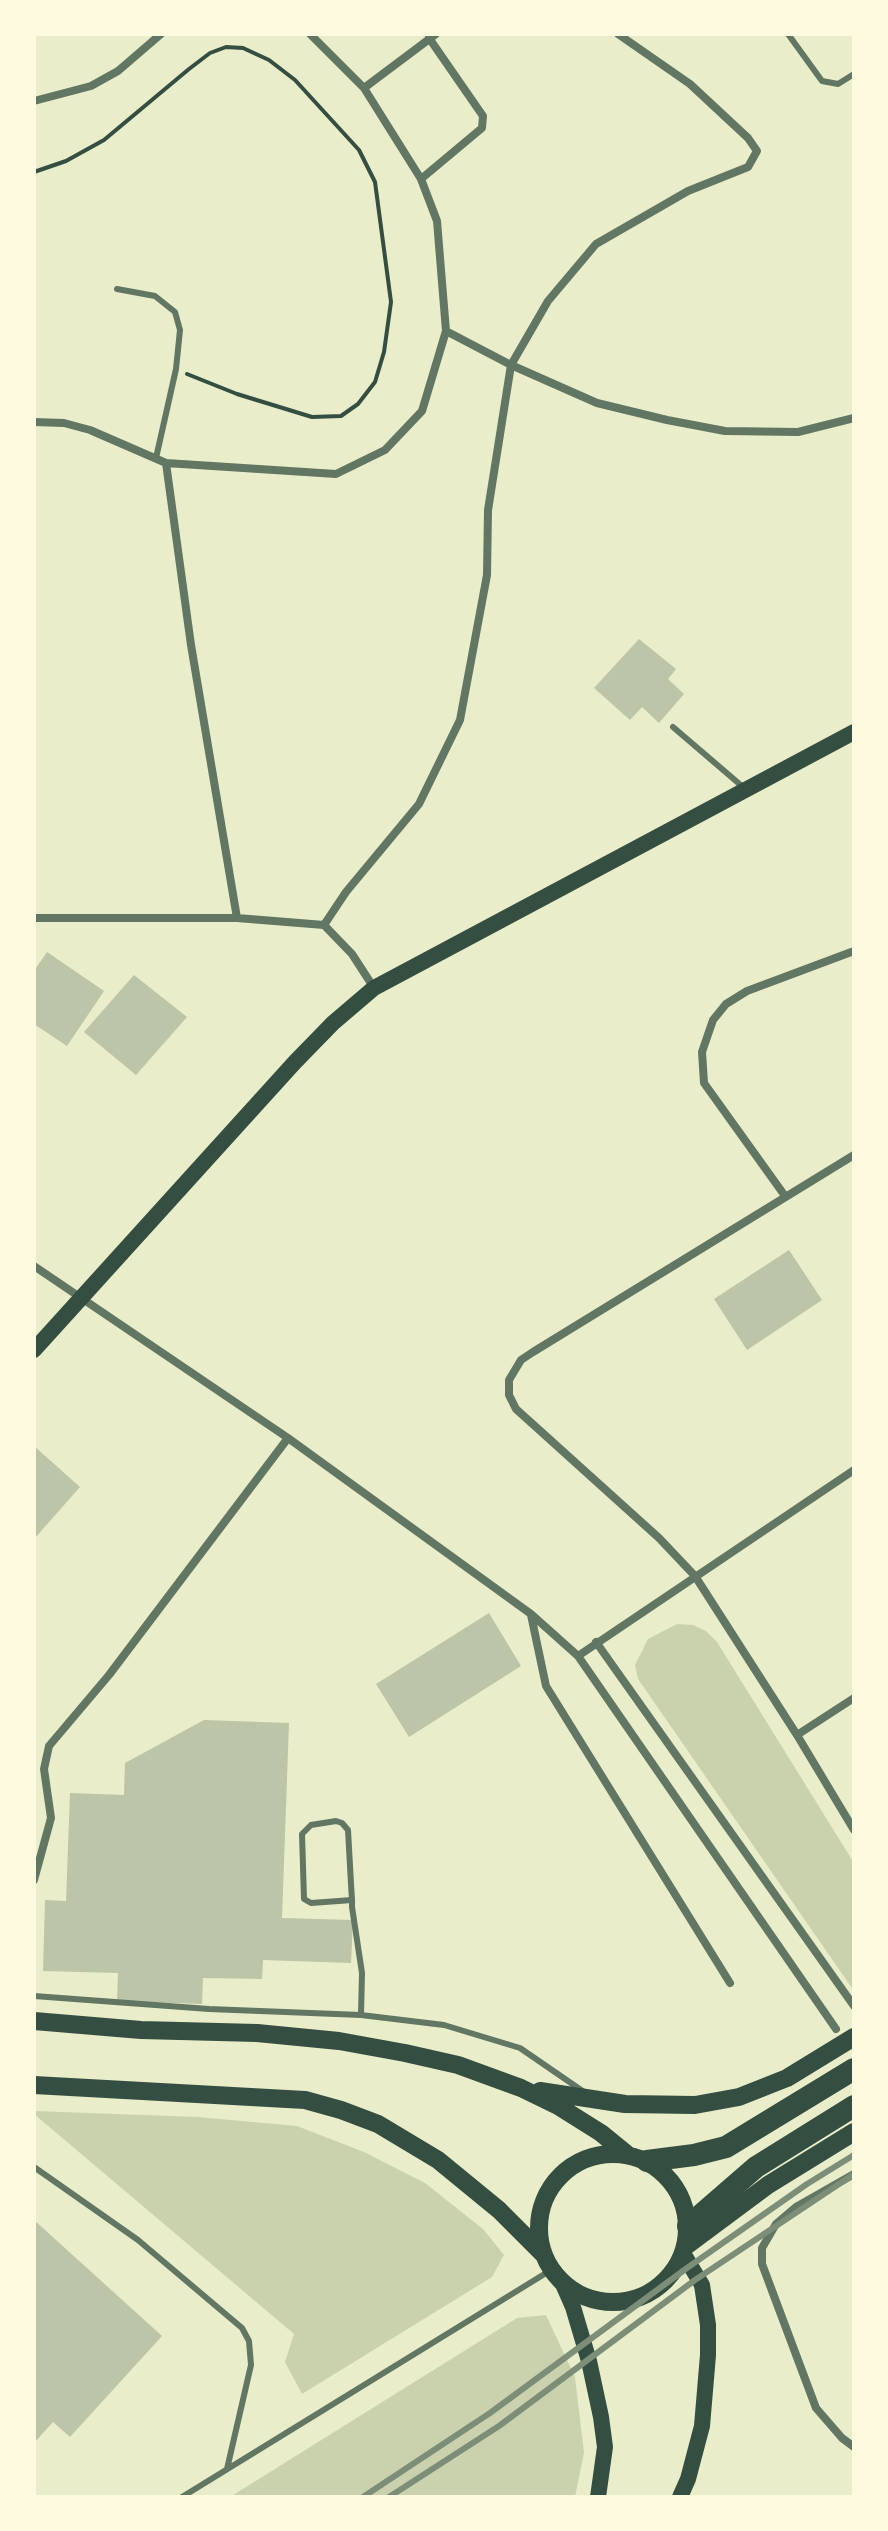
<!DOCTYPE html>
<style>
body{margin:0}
#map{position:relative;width:888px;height:2531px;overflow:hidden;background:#e9edc9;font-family:Mulish,sans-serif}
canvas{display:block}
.frame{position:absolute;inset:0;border:36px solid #fefae0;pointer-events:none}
</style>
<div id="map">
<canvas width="888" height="2531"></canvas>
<div class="frame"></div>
</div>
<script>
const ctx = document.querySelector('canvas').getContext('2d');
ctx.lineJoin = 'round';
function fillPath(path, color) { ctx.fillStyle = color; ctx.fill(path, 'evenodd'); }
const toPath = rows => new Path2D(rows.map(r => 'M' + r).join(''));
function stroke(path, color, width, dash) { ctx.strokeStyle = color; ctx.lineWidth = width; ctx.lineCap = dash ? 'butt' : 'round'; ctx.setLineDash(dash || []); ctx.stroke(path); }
fillPath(toPath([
 [677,1624,693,1625,706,1631,717,1642,854,1863,854,1991,638,1679,635,1665,648,1639],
 [34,2111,198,2117,297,2126,364,2152,425,2183,483,2229,504,2255,492,2277,302,2394,285,2362,294,2334,34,2114],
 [546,2315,575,2377,584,2453,575,2497,230,2497,517,2318]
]), '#cad2ad');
fillPath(toPath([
 [639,639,676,669,668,679,684,694,659,723,642,707,630,720,594,688],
 [47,952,104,991,67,1046,34,1024,34,971],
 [134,975,187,1017,136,1075,84,1032],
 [789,1250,822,1300,747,1350,714,1299],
 [34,1446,80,1487,34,1539],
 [489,1613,521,1666,409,1737,376,1684],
 [204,1720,289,1723,282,1918,353,1920,351,1963,263,1960,262,1979,203,1978,202,2004,117,2001,118,1973,43,1971,45,1900,66,1901,70,1793,124,1795,125,1763],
 [34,2220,162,2336,70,2437,53,2422,34,2443]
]), '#bcc5a7');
stroke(toPath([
 [34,172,66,161,104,140,189,69,210,53,226,47,243,48,269,60,295,80,359,150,375,182,391,302,384,352,375,382,358,404,341,416,312,417,237,394,187,374]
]), '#344e41', 4);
stroke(toPath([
 [788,34,822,81,838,84,854,74],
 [117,289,155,296,175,312,180,330,176,369,156,458],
 [673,727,743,787],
 [352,1900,311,1903,304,1899,302,1834,311,1825,336,1821,342,1823,348,1830,351,1884,352,1900,352,1907,362,1973,361,2015],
 [34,1996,209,2009,361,2015,444,2025,520,2048,584,2092],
 [34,2167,138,2240,242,2328,249,2341,251,2365,227,2469],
 [182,2497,551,2270]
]), '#617663', 6);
stroke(toPath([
 [364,88,436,34],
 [34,101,91,86,118,71,161,34],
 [421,179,482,128,483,116,429,38],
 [446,331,511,365,597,403,667,420,725,431,798,432,854,418],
 [34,422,64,423,90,430,166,463,336,474,385,450,422,411,446,331,437,221,421,179,364,88,310,34],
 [166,463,191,645,237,918],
 [34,918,237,918,324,925,352,954,374,988],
 [324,925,346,892,419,804,460,720,487,575,488,510,511,365,548,301,596,244,688,191,748,167,757,151,748,138,690,84,618,34],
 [854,1155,533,1352,521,1360,509,1380,509,1395,516,1409,659,1538,695,1576,797,1735,854,1830],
 [785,1196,704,1083,702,1052,713,1020,726,1004,747,991,854,951],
 [34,1266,288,1438,531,1614,578,1656,836,2029],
 [531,1615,546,1686,730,1983],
 [596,1642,854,2006],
 [578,1656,854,1470],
 [797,1735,854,1698],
 [34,1880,51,1818,44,1769,49,1746,109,1675,288,1438],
 [854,2174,796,2207,776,2224,762,2248,762,2264,816,2408,842,2438,854,2447]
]), '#617663', 8);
stroke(toPath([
 [34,1350,295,1062,333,1023,374,988,854,732],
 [562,2282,573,2307,589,2361,601,2417,605,2447,598,2497],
 [680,2497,688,2479,702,2426,708,2355,708,2325,702,2285,683,2253]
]), '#344e41', 16);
stroke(toPath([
 [34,2021,141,2030,257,2033,339,2041,405,2053,458,2065,521,2088,558,2106,601,2133,628,2155],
 [34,2085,305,2100,341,2110,378,2124,438,2160,499,2210,544,2255],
 [540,2091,625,2104,695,2105,739,2097,787,2078,854,2037],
 '539 2228a74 74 0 1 1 148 0a74 74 0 1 1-148 0Z',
 [686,2246,768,2185,854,2132]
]), '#344e41', 18);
stroke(toPath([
 [647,2161,694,2155,726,2147,854,2069],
 [688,2226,756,2167,854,2106]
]), '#344e41', 22);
stroke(toPath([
 [363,2497,490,2413,687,2268,807,2184,854,2155],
 [389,2497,499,2426,695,2280,854,2174]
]), '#7c8e77', 6);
</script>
